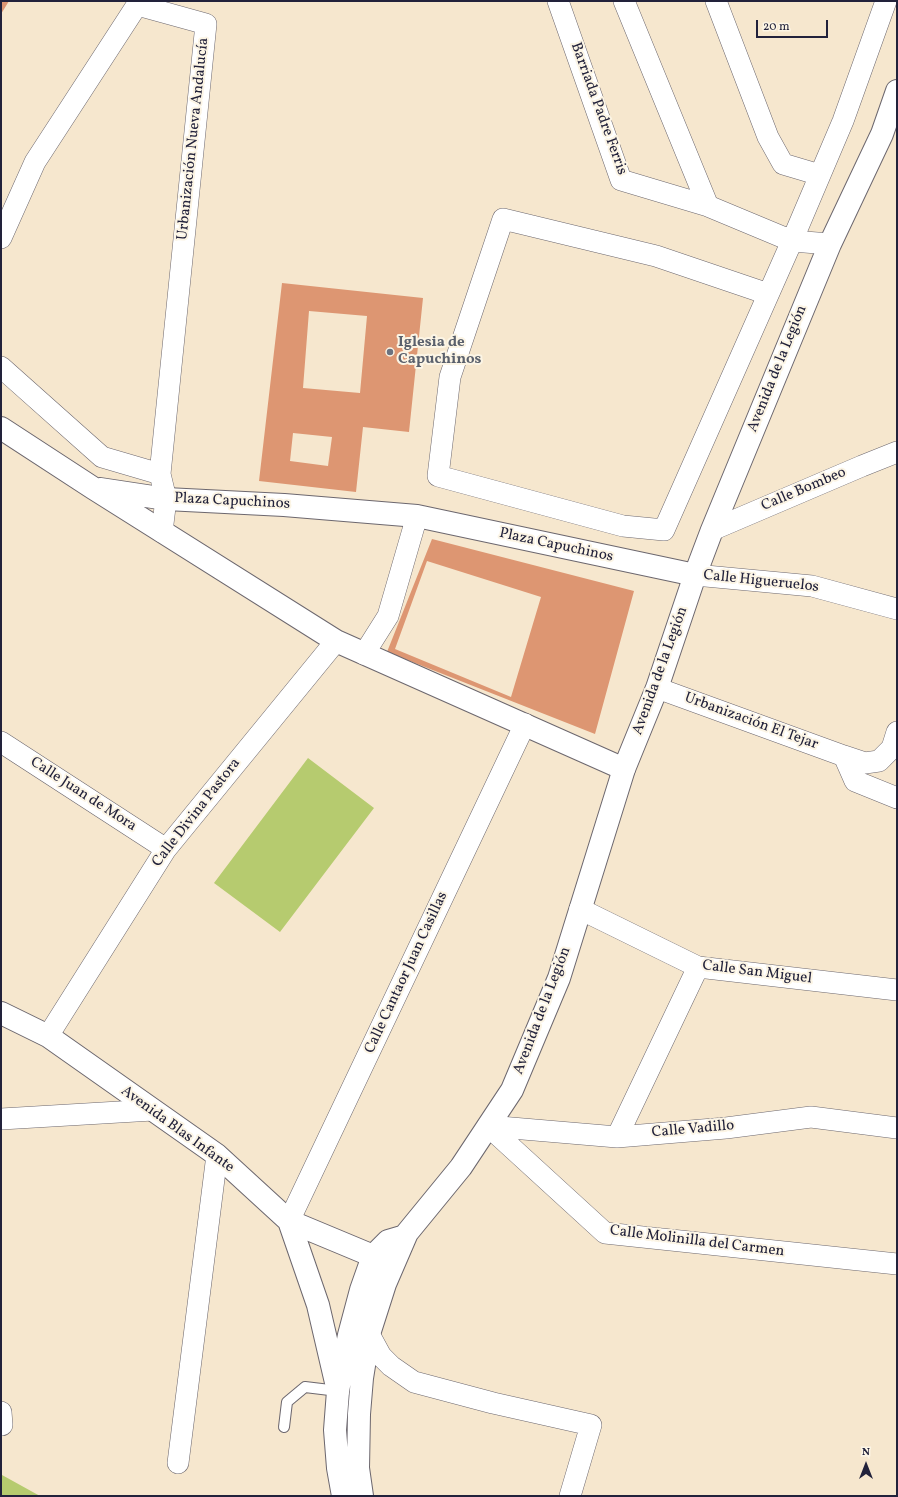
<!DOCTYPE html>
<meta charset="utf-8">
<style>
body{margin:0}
#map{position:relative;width:898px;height:1497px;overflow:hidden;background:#f6e7ce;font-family:Vollkorn,serif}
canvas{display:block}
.frame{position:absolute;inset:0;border:2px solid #22223b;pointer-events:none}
.north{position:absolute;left:846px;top:1445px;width:40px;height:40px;-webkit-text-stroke:3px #fcf5e5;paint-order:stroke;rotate:0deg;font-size:11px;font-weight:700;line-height:16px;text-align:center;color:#22223b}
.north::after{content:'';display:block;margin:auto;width:14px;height:18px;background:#22223b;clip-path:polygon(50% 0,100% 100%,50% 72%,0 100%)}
.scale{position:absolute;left:756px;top:20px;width:72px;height:18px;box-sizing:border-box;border:2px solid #22223b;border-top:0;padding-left:5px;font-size:12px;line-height:14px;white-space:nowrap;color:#22223b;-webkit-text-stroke:3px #fcf5e5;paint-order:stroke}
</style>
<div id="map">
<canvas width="898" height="1497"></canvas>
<div class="frame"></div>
<div class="north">N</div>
<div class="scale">20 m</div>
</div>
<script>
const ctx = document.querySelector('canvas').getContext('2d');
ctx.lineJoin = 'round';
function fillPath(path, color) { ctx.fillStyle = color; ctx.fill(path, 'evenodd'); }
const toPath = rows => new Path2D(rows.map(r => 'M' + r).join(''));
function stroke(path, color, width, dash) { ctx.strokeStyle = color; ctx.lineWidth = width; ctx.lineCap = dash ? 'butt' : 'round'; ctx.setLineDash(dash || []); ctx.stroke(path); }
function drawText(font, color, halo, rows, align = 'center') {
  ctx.font = font + ' Vollkorn,serif'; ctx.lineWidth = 4; ctx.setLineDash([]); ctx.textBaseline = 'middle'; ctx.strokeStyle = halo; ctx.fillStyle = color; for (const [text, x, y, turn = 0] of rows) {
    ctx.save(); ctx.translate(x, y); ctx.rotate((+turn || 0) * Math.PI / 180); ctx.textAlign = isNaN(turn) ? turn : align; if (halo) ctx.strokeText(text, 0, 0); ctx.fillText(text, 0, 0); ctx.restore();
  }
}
fillPath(toPath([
 [308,758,374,808,280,932,214,883],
 [1,1474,2,1475,40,1496,1,1496]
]), '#b6cb6f');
fillPath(toPath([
 [1,1,9,1,1,14],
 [282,283,423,298,409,432,363,427,356,492,259,481],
 [309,311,367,316,360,393,303,388],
 [293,433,332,437,328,466,290,461],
 [432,539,634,591,595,734,387,652],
 [427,561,541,597,511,697,395,649]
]), '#dd9672');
const service = toPath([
 [284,1427,287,1402,305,1387,338,1391]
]);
const minor = toPath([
 [558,1,621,180,708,206],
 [624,1,708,206,792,241,830,244],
 [716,1,768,137,783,164,820,175],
 [1,238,35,162,137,5,206,24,160,474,166,499,162,532],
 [768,294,656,256,503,219,450,377,438,476,623,526,664,530,792,241,843,121,886,1],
 [1,367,102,457,160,474],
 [712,530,862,466,897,452],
 [695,575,812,586,897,609],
 [364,654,388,616,417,516],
 [657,688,844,756,855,781,897,798],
 [1,742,166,849],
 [844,756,865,763,879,761,892,748,897,732],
 [580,909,698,967,897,990],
 [48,1036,166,849,336,641],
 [1,1119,153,1110],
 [488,1126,605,1233,897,1264],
 [488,1126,617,1137,726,1128,811,1117,897,1128],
 [617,1137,698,967],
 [289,1221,525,724],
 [369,1334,381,1356,391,1366,414,1382,493,1403,591,1425,570,1496],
 [1,1412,2,1425],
 [178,1463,217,1155]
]);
const tertiary = toPath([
 [1,428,93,488,336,641,624,769],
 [100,489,166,499,284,505,417,516,695,575],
 [1,1013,48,1036,217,1155,289,1221,373,1256,376,1266,375,1275],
 [289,1221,318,1305,338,1391]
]);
const secondary = toPath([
 [343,1496,338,1468,335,1430,338,1391,349,1335,361,1290,373,1256,388,1241,405,1236],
 [362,1496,358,1468,359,1414,362,1378,369,1334,385,1284,407,1233,461,1167,512,1090,559,978,624,769,657,688,695,575,712,530,830,244,882,134,897,91]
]);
stroke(service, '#6c676e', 12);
stroke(minor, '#6c676e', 22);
stroke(tertiary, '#6c676e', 24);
stroke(secondary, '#6c676e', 24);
stroke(service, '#fff', 10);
stroke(minor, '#fff', 21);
stroke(tertiary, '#fff', 22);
stroke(secondary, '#fff', 22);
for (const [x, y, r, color] of [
 [390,352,4,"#6b7280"]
]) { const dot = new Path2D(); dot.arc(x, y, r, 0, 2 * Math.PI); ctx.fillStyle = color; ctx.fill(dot); stroke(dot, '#fcf5e5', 1.5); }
drawText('15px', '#22223b', '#fcf5e5', [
 ["Barriada Padre Ferris",598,109,70],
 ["Urbanización Nueva Andalucía",194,139,-84],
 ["Avenida de la Legión",778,369,-68],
 ["Calle Bombeo",804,490,-23],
 ["Plaza Capuchinos",232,502,3],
 ["Plaza Capuchinos",556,546,12],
 ["Calle Higueruelos",761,582,6],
 ["Avenida de la Legión",661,671,-70],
 ["Urbanización El Tejar",751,722,20],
 ["Calle Juan de Mora",83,795,33],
 ["Calle Divina Pastora",197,813,-52],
 ["Calle Cantaor Juan Casillas",407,973,-65],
 ["Calle San Miguel",757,973,7],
 ["Avenida de la Legión",543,1011,-69],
 ["Avenida Blas Infante",177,1130,36],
 ["Calle Vadillo",693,1130,-5],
 ["Calle Molinilla del Carmen",697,1242,7]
]);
drawText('bold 15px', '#5b616d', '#fcf5e5', [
 ["Iglesia de",398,343],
 ["Capuchinos",398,360]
], 'left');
</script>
